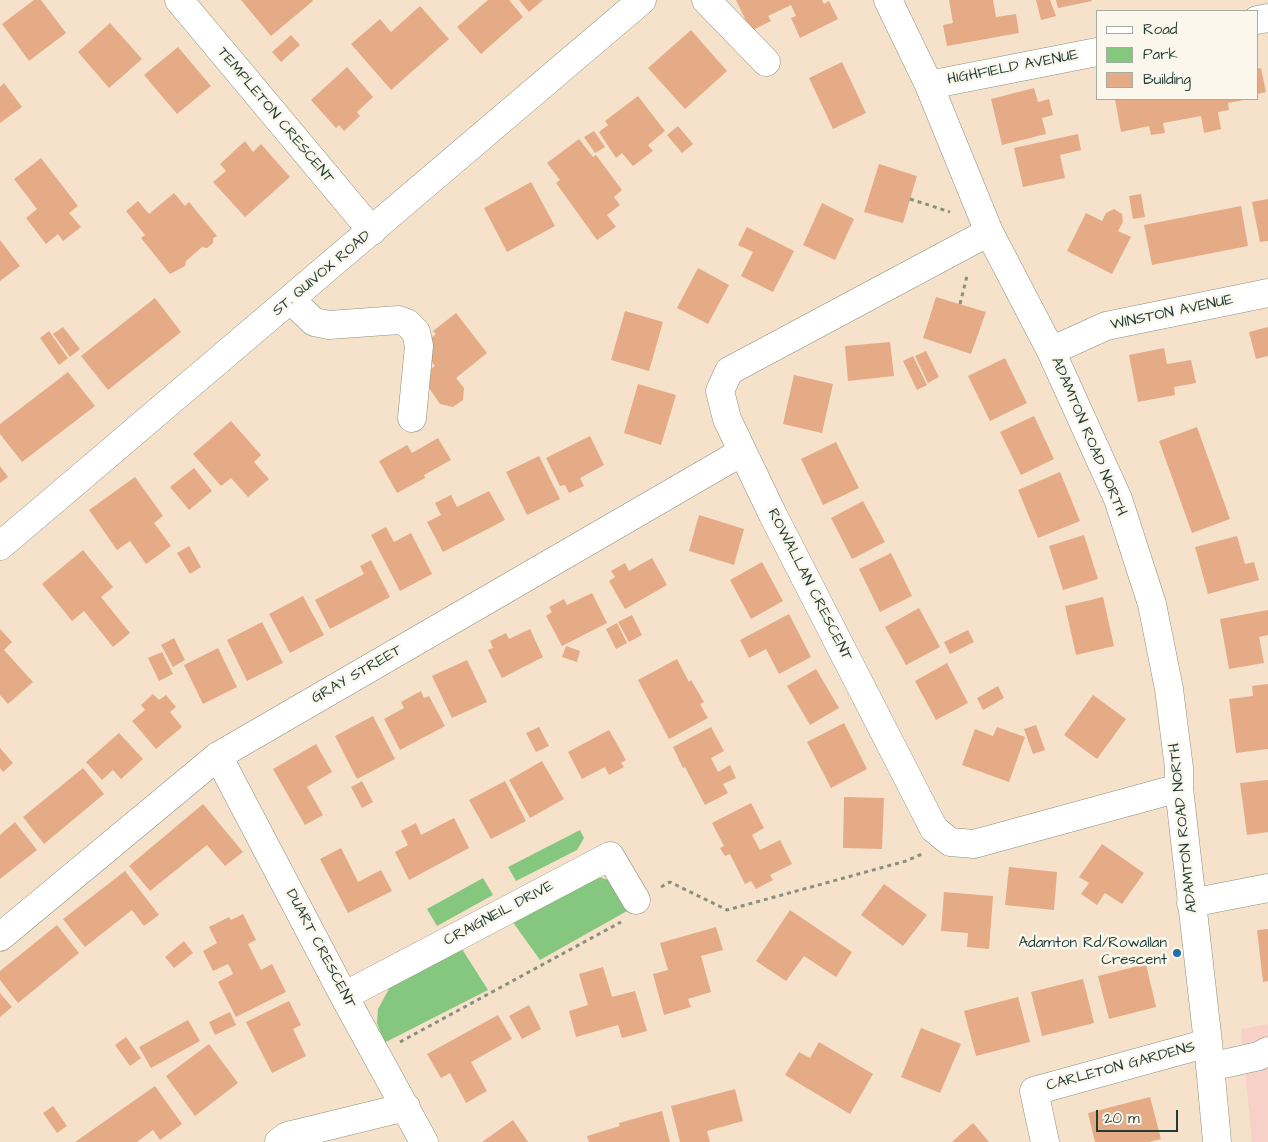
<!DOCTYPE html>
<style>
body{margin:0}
#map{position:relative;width:1268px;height:1142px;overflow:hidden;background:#f6e2ca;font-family:"Architects Daughter",sans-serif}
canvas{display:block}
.legend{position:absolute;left:1096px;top:10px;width:162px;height:90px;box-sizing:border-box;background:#fbf7ec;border:1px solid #a3ada2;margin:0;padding:6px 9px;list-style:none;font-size:15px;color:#1f3d34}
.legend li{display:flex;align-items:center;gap:10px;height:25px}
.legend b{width:25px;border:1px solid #a3ada2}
.scale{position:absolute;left:1096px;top:1110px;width:82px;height:22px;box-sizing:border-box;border:2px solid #1f3d34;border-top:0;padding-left:6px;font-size:15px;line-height:18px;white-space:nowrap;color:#1f3d34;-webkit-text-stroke:4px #fbf7ec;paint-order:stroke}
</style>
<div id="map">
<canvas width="1268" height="1142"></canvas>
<ul class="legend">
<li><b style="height:6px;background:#fff"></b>Road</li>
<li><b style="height:14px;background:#86c780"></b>Park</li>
<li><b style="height:14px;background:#e5ab86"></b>Building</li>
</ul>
<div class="scale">20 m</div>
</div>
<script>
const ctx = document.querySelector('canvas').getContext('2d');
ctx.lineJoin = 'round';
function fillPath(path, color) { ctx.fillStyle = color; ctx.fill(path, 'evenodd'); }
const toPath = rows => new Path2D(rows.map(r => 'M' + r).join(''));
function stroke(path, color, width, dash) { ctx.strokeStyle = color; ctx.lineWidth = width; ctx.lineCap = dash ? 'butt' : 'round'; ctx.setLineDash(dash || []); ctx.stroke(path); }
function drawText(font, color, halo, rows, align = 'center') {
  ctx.font = font + ' "Architects Daughter",sans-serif'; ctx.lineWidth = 5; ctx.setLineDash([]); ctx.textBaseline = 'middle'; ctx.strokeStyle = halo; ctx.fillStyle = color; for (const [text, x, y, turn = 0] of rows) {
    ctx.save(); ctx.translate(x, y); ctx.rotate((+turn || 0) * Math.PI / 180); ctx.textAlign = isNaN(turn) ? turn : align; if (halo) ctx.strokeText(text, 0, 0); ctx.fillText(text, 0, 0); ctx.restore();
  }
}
fillPath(toPath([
 [1268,1024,1268,1142,1252,1142,1241,1029]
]), '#f7d1c8');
fillPath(toPath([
 [580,830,584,838,577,850,516,881,508,867],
 [593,875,608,880,614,886,627,911,540,960,512,921],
 [483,878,493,895,437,926,427,909],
 [462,949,488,990,384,1043,377,1023,378,1009,390,987]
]), '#86c780');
fillPath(toPath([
 [34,0,41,0,66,33,29,61,2,24],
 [241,0,312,0,313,1,271,36],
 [488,0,509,0,523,17,481,54,457,27],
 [519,0,543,0,529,12],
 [736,0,822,0,824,4,829,1,838,19,800,38,791,18,796,16,791,5,768,16,771,21,751,31],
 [949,0,993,0,996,17,1016,14,1019,33,947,46,943,25,953,23],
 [1036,0,1050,0,1056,16,1041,20],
 [1056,0,1091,0,1092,1,1058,8],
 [420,6,449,39,391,90,351,44,380,19,391,32],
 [110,23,142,59,109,88,78,52],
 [691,30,727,71,685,109,648,68],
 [291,35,300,45,281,62,272,52],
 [178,47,211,86,177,114,144,75],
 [842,62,866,113,833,129,809,78],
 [347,67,373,97,357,112,360,116,344,131,339,125,336,128,311,100],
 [1261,68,1266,92,1257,94,1257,69],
 [4,83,22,107,0,123,0,87],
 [1034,88,1038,102,1049,99,1053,115,1042,118,1046,134,1002,145,991,99],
 [638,96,665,131,648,145,653,151,633,166,622,153,616,158,599,132,608,125,605,121],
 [1115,99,1244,99,1244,100,1228,103,1229,110,1218,112,1221,129,1204,133,1201,116,1163,123,1165,133,1151,135,1149,126,1121,132],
 [678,126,693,144,682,153,667,135],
 [594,131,605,147,595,153,584,137],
 [1078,134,1081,150,1060,155,1065,178,1023,187,1014,148],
 [579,139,593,157,596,155,622,190,614,197,620,205,607,215,616,227,597,240,556,183,560,180,547,163],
 [245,141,253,152,261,144,290,177,245,217,213,182,226,171,220,164],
 [41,158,78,206,69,213,81,227,63,241,58,234,46,244,26,218,37,209,14,179],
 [879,164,917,176,903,223,864,212],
 [531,182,555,226,507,252,484,208],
 [174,193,185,206,189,202,217,236,213,238,213,243,207,248,202,247,186,261,185,266,170,274,141,238,145,235,126,211,138,201,149,214],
 [1141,194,1145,217,1133,219,1129,196],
 [1268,199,1268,241,1260,242,1252,202],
 [822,203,854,219,835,260,803,245],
 [1241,206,1248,246,1152,265,1144,225],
 [1114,209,1122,214,1123,222,1118,231,1131,237,1112,274,1067,251,1086,213,1102,221,1106,213],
 [747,227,794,251,773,292,741,276,753,252,738,245],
 [0,240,20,266,0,281],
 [698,268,729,285,708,324,677,308],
 [936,297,986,312,971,354,923,338],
 [155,298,181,332,108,390,81,356],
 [625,311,663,322,649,371,611,360],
 [456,313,487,353,456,378,464,388,463,400,453,407,440,404,421,376,435,366,420,347,436,334,433,331],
 [63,327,80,349,70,357,53,334],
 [1268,327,1268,356,1256,359,1249,332],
 [49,331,68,358,59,365,40,338],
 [890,342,894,376,848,381,845,346],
 [1164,348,1167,364,1191,360,1196,383,1174,387,1175,395,1138,402,1129,355],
 [926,351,939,377,928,383,915,356],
 [913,356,927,385,917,390,903,361],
 [1005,358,1027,403,990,421,968,376],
 [68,372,95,406,22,462,0,434,0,424],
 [794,375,833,384,822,433,783,424],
 [638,384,676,395,661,445,624,433],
 [1034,416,1054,459,1021,475,1000,432],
 [231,421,261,455,254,462,269,479,248,497,231,478,221,486,193,454],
 [1197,427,1230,519,1192,533,1159,441],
 [590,436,604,465,580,478,584,486,569,493,565,485,560,486,546,458],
 [438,438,451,460,424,475,425,478,397,493,379,461,407,445,412,453],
 [836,442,859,488,823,505,801,459],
 [539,456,560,499,527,515,506,472],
 [0,466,8,477,0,483],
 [194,468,212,491,189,510,170,487],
 [1060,472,1080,521,1038,538,1018,490],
 [135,477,163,516,154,523,171,546,146,564,130,541,117,550,89,510],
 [489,491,505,520,443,552,427,522,441,515,435,503,451,495,457,507],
 [863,501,885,542,852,559,831,518],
 [699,515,744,529,734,565,689,551],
 [386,527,394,542,411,533,432,574,400,591,371,535],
 [1084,535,1098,579,1063,590,1049,546],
 [1237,536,1245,564,1254,562,1259,580,1208,594,1195,547],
 [189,546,201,567,190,574,177,553],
 [83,550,113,587,101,597,130,633,113,647,84,611,72,621,42,584],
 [891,553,912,596,880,612,859,569],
 [652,558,667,585,625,609,609,581,615,577,611,571,625,563,629,571],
 [371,560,390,597,330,629,315,600,364,574,360,566],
 [762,562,783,601,751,619,730,580],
 [592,593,607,623,562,646,546,616,552,612,549,607,564,599,567,605],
 [303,596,324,635,290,653,269,614],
 [1103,597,1114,646,1076,655,1065,606],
 [919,608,940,647,906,665,885,627],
 [1268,610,1268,635,1259,637,1264,663,1229,669,1220,619],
 [789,614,811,657,779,674,766,649,749,658,740,640],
 [632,615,642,635,629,642,618,622],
 [262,622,283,663,247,681,227,640],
 [617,623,627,643,616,649,606,629],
 [0,629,12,642,4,650,33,682,8,704,0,695],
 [530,629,543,657,502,678,488,650,493,648,490,641,506,633,509,639],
 [968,630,974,642,950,654,944,642],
 [174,638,185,660,173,667,161,645],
 [566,646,580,651,577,662,562,657],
 [218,648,237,687,203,704,184,665],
 [162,652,173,674,159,681,148,658],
 [677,659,689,682,691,680,704,702,700,704,708,718,669,739,638,680],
 [467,660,487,702,452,718,432,676],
 [947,663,968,703,936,720,915,681],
 [816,669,839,708,810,725,787,686],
 [1268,684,1268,749,1236,753,1229,699,1253,696,1252,686],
 [998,686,1004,698,983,710,977,698],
 [421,691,424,698,429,696,445,726,400,750,384,719,404,708,401,702],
 [153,694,159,700,166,695,176,707,170,712,182,727,156,749,132,721,145,710,141,705],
 [1093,695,1126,719,1097,759,1064,735],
 [373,716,395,759,357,779,335,736],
 [844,723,867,769,831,788,807,742],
 [1036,725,1045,750,1033,754,1024,729],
 [539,727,549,746,536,752,526,733],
 [711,727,724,751,711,758,718,772,730,765,736,778,723,784,728,793,705,805,685,767,683,768,673,747],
 [997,727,1025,737,1009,782,962,765,975,729,993,736],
 [609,730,626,760,621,763,624,767,609,775,605,767,582,779,568,752],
 [119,733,143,759,121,779,113,770,102,780,86,762],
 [316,744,332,772,307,787,323,815,305,825,273,769],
 [0,748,13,763,3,772,0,768],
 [542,761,564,799,530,818,509,780],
 [83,768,104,794,44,844,23,817],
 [1268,780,1268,832,1247,835,1240,783],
 [362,781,373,802,362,808,351,787],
 [505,781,526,821,491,839,469,800],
 [844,797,884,798,882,849,843,848],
 [751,803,764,828,752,835,760,850,780,840,792,864,770,875,773,880,756,889,751,881,745,884,730,854,725,856,720,848,724,846,712,823],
 [203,804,243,852,225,866,207,845,150,891,129,866],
 [454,818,469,848,409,880,395,852,408,845,401,831,416,823,421,835],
 [15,822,37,850,0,879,0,835],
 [1102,844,1144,873,1122,904,1105,893,1097,905,1081,894,1089,883,1079,877],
 [341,848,358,882,381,870,392,891,348,913,320,859],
 [1009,867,1057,872,1054,910,1005,905],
 [125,871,159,915,144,926,132,910,85,947,63,919],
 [884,884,927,915,903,946,861,915],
 [944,892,993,896,989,949,967,947,968,933,941,931],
 [790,910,852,952,836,977,804,956,786,981,756,961],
 [243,914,256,940,248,944,261,970,272,964,286,992,236,1017,218,982,233,974,231,969,228,964,213,971,203,951,217,943,209,927,229,917,231,920],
 [57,925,79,953,18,1003,0,980,0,971],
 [716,927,723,950,701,956,711,992,688,999,691,1007,664,1015,653,974,668,970,660,943],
 [1268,929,1268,981,1263,982,1257,930],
 [184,941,193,953,174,968,165,957],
 [1146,964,1156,1007,1109,1019,1098,976],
 [603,967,612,997,635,991,647,1031,622,1038,618,1025,576,1037,569,1011,588,1005,579,974],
 [1083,979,1094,1023,1042,1036,1031,992],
 [0,993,12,1007,0,1017],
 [1018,997,1030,1042,976,1056,964,1011],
 [289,1001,301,1025,293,1029,306,1056,272,1073,246,1022],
 [529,1005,541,1029,522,1039,509,1016],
 [230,1012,236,1025,215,1035,209,1022],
 [498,1015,512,1039,471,1062,487,1091,466,1103,450,1073,441,1078,427,1054],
 [188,1020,200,1041,151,1068,139,1047],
 [921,1028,961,1044,940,1093,901,1077],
 [126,1037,141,1058,130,1066,115,1045],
 [819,1042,873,1074,850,1114,785,1075,799,1052,810,1058],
 [209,1044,238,1083,195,1116,166,1076],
 [155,1086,182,1124,160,1140,153,1130,137,1142,75,1142],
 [735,1089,743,1121,707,1131,710,1142,680,1142,671,1106],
 [1150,1097,1161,1139,1149,1142,1095,1142,1088,1113],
 [53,1106,67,1126,57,1133,43,1113],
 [662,1111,670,1142,589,1142,587,1136,620,1126,619,1123],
 [513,1120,528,1142,482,1142],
 [973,1123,989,1142,952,1142]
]), '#e5ab86');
const minor = toPath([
 [179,0,372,231],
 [706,0,766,62],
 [888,0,929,85,989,232,1051,351,1118,499,1152,604,1169,689,1179,768,1179,788,1208,1043,1217,1142],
 [1257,20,1268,18],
 [929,85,1097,52],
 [989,232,729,371,720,391,727,419,773,515,934,829,950,842,974,844,1179,788],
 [291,300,314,322,329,325,399,320,407,323,416,332,419,346,412,418],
 [1051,351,1106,326,1268,293],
 [0,546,642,0],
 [218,756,344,996,424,1142],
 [1191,903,1268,888],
 [0,937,218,756,742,452],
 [344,996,610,856,636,900],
 [1210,1067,1259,1056,1268,1051],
 [279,1142,287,1136,406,1107],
 [1045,1142,1034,1091,1208,1043]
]);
stroke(minor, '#8a907f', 29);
stroke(toPath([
 [910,199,950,212],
 [960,304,967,276],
 [661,887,670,882,727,910,906,861,922,854],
 [400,1042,621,922]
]), '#8a907f', 3, [4, 4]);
stroke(minor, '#fff', 28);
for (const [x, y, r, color] of [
 [1177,953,5,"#1f6fb2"]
]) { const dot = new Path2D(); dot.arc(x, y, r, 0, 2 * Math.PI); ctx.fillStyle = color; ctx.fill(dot); stroke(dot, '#fbf7ec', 2); }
drawText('15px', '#1f3d34', '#fbf7ec', [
 ["HIGHFIELD AVENUE",1013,68,-11],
 ["TEMPLETON CRESCENT",275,116,50],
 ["ST. QUIVOX ROAD",322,274,-40],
 ["WINSTON AVENUE",1172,313,-12],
 ["ADAMTON ROAD NORTH",1088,437,67],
 ["ROWALLAN CRESCENT",809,585,63],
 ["GRAY STREET",357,675,-30],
 ["ADAMTON ROAD NORTH",1184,828,-96],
 ["CRAIGNEIL DRIVE",499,914,-28],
 ["DUART CRESCENT",320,949,62],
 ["CARLETON GARDENS",1121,1067,-15]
]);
drawText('15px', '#1f3d34', '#fbf7ec', [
 ["Adamton Rd/Rowallan",1167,944],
 ["Crescent",1167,961]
], 'right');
</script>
